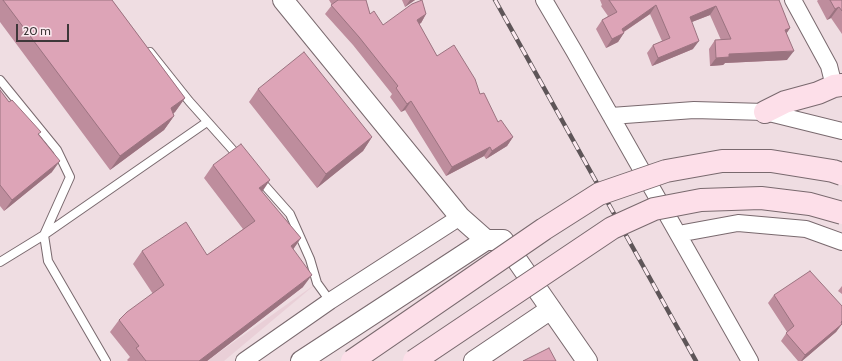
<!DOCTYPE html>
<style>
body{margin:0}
#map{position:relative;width:842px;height:361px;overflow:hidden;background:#efdde2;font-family:Cabin,sans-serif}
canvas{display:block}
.scale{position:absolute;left:16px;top:24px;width:53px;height:18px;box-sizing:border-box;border:2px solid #3e3739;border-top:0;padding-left:5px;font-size:12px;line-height:14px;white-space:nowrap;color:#3e3739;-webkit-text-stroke:3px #fceaf0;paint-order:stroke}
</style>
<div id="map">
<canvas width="842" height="361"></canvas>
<div class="scale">20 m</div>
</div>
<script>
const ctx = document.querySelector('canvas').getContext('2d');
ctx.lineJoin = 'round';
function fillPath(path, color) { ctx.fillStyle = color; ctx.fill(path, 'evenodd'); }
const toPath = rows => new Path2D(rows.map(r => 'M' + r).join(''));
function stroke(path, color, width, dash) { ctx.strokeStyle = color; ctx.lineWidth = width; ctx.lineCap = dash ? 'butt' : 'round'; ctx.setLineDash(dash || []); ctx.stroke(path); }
fillPath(toPath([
 [317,283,224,361,207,361]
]), '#e9cfd7');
const service = toPath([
 [150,52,189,101,239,157],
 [0,80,57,150,70,177,44,235,48,261,106,361],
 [259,179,290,214,310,259,317,283,330,301],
 [0,262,44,235,207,122]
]);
const minor = toPath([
 [544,0,574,51,750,361],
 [793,0,829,66,834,86],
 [611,116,694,110,765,112,842,131],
 [678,234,738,223,806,229,842,242],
 [244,361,330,301,460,217]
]);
const tertiary = toPath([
 [283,0,460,217,486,240,503,240,587,361],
 [301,361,486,240],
 [474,361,551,309]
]);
const secondary = toPath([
 [765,112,785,102,818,93,834,86,842,85]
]);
stroke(service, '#79696e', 10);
stroke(minor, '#79696e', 18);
stroke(tertiary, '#79696e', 22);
stroke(secondary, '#79696e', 24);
stroke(service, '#fff', 8);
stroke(minor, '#fff', 16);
stroke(tertiary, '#fff', 20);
stroke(secondary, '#fddfe9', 22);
const rail = toPath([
 [495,0,696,361]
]);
stroke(rail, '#5e5558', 4.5);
stroke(rail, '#fceaf0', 3, [9]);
const secondaryBridge = toPath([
 [352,361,544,229,599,194,666,171,722,161,771,161,833,171,842,174],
 [414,361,612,228,654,209,701,200,761,198,810,204,842,213]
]);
stroke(secondaryBridge, '#79696e', 24, []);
stroke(secondaryBridge, '#fddfe9', 22);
fillPath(toPath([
 [0,0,112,0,185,98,175,112,173,114,174,116,164,130,110,170,0,22],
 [329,0,366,0,370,14,383,25,426,14,421,23,419,24,437,56,480,94,498,122,513,137,507,146,486,159,484,156,446,176,405,110,401,112,390,97,392,94,353,45,325,14,332,5],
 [402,0,415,0,405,7],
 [600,0,780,0,779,1,790,28,786,34,787,60,725,63,723,65,710,66,709,49,715,40,721,40,710,15,692,22,693,49,652,66,647,53,653,45,662,41,650,14,624,32,618,42,606,48,596,29,602,20,608,16,601,6,602,5],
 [818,0,842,0,842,34,831,18,827,20,817,1],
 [258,89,372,137,363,151,317,188,249,102],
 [0,90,9,102,38,135,52,172,4,211,0,206],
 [213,165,262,192,301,238,293,249,303,287,207,361,128,361,127,360,130,357,110,332,119,320,153,294,133,264,142,251,207,255,243,229,204,178],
 [842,286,842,294,838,291],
 [774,295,842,324,836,332,802,361,798,361,781,341,787,332,768,303]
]), '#be8d9d');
fillPath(toPath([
 [410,0,415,0,405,7],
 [656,5,650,14,616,37,624,33,618,42,606,48,612,39,622,29],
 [716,6,710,15,684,25,690,17],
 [839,7,831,18,827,20,835,9],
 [426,14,421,23,411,28,417,20],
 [790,28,784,37,785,30],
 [699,41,693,49,652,66,658,58],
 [794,51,787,60,725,63,723,65,710,66,716,58,729,54],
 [185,98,175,112,161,122,171,108],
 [411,101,405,110,401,112,407,104],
 [174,116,164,130,110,170,120,156],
 [372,137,363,151,317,188,326,174],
 [513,137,507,146,486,159,492,151],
 [490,147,484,156,446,176,452,167],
 [60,161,52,172,4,211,12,200],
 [270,180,262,192,259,188],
 [301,238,292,251,291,246],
 [312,275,303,287,207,361,199,361],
 [842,321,842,324,836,332,802,361,801,361,805,355]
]), '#9b7380');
const building = toPath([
 [3,0,112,0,185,98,171,108,174,116,120,156,3,0],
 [338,0,366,0,370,14,374,11,383,25,412,4,422,0,426,14,417,20,437,56,454,45,475,79,480,94,484,93,498,122,501,120,513,137,492,151,490,147,452,167,411,101,407,104,396,88,398,86,359,37,331,5,338,0],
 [609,0,779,0,790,28,785,30,794,51,729,54,729,57,716,58,715,40,731,39,716,6,690,17,699,41,658,58,653,45,670,38,656,5,622,29,624,33,612,39,602,20,617,12,609,0],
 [830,0,842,0,842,11,839,7,835,9,830,0],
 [304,52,372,137,326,174,258,89,304,52],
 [0,90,9,102,12,100,41,132,38,134,60,161,12,200,0,185,0,90],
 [241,144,270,180,259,188,301,238,291,246,312,275,199,361,146,361,136,348,139,346,119,320,127,312,164,285,142,251,186,222,207,255,255,221,213,165,241,144],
 [810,271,842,306,842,321,841,322,842,324,805,355,786,333,794,326,774,295,810,271],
 [549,348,556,361,523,361,549,348]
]);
fillPath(building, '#dda4b7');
stroke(building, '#9b7380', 1);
</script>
